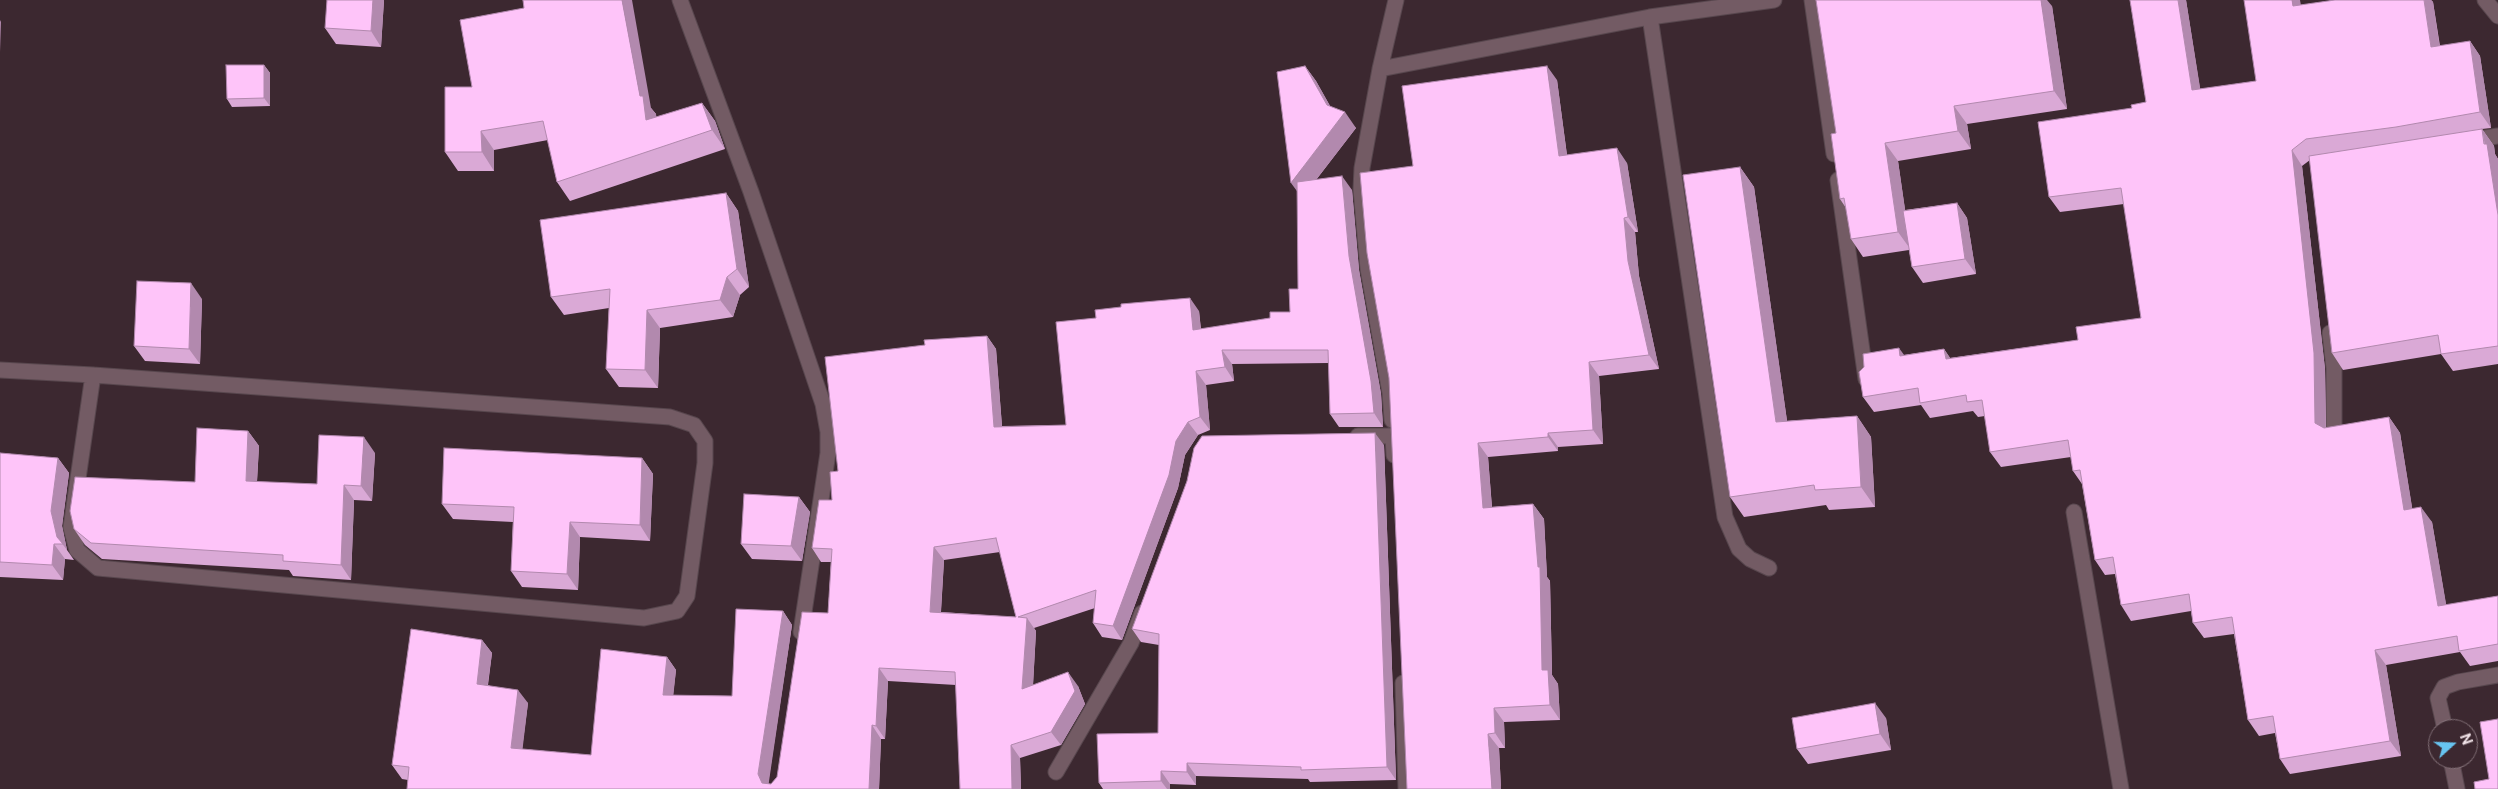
<!DOCTYPE html>
<style>
body{margin:0}
#map{position:relative;width:2498px;height:789px;overflow:hidden;background:#3c2830;font-family:"Public Sans",sans-serif}
canvas{display:block}
.north{position:absolute;left:2428px;top:719px;width:50px;height:50px;box-sizing:border-box;background:#3c2830;border:1px solid #847279;border-radius:50%;rotate:70deg;font-size:14px;font-weight:700;line-height:20px;text-align:center;color:#f0e2e7}
.north::after{content:'';display:block;margin:auto;width:18px;height:22px;background:#67c4f0;clip-path:polygon(50% 0,100% 100%,50% 72%,0 100%)}
</style>
<div id="map">
<canvas width="2498" height="789"></canvas>
<div class="north">N</div>
</div>
<script>
const ctx = document.querySelector('canvas').getContext('2d');
ctx.lineJoin = 'round';
const toPath = rows => new Path2D(rows.map(r => 'M' + r).join(''));
function stroke(path, color, width, dash) { ctx.strokeStyle = color; ctx.lineWidth = width; ctx.lineCap = dash ? 'butt' : 'round'; ctx.setLineDash(dash || []); ctx.stroke(path); }
function fillPath(path, color) { ctx.fillStyle = color; ctx.fill(path, 'evenodd'); }
const street = toPath([
 [680,0,751,192,823,404,828,432,828,453,801,632],
 [1812,0,1834,154],
 [2485,0,2498,16],
 [1650,17,1725,517,1739,549,1750,559,1769,568],
 [1380,69,1650,17,1774,0],
 [2467,141,2498,136],
 [1838,180,1866,379],
 [2330,333,2334,368,2334,434],
 [0,370,93,375,670,417,694,425,705,441,705,463,687,596,677,611,644,618,98,568,77,550,71,527,93,375],
 [1392,420,1390,393,1368,269,1361,189,1362,168,1380,69,1396,0],
 [1358,436,1393,436,1394,455],
 [2074,512,2121,789],
 [1403,683,1406,789],
 [2445,729,2438,698,2444,687,2458,682,2498,675],
 [2451,759,2457,789],
 [1056,772,1131,643,1142,613]
]);
stroke(street, '#58474e', 17);
stroke(street, '#735b64', 15);
fillPath(toPath([
 [384,0,381,47,336,44,325,28],
 [2130,0,2186,0,2200,89,2256,81,2301,5,2335,0,2431,0,2433,2,2440,46,2470,41,2480,56,2491,128,2482,129,2494,146,2495,154,2498,159,2498,364,2453,371,2441,354,2343,370,2332,353,2310,160,2302,166,2325,369,2326,428,2389,417,2400,433,2412,508,2432,522,2446,605,2498,596,2498,661,2470,666,2460,652,2386,665,2401,756,2290,774,2280,759,2275,733,2259,736,2248,720,2234,634,2204,638,2193,623,2191,611,2131,621,2121,605,2115,574,2105,575,2095,560,2082,484,2073,471,2071,457,2001,467,1990,452,1985,416,1978,417,1973,411,1930,418,1921,405,1874,412,1863,397,1904,355,1944,349,1950,358,2078,340,2141,318,2124,204,2060,212,2049,197,2132,108,2146,102],
 [2052,6,2067,109,1967,124,1971,149,1898,161,1905,210,1957,203,1967,218,1976,274,1923,283,1912,267,1909,250,1863,257,1851,239,1846,208,1840,199,1836,133],
 [264,65,270,73,270,106,232,107,227,99],
 [1305,66,1316,81,1330,106,1356,128,1316,180,1352,190,1359,270,1381,394,1383,427,1339,427,1330,414,1329,363,1232,364,1234,381,1206,385,1210,430,1198,435,1185,455,1178,488,1122,640,1102,637,1093,623,1095,608,1034,628,1036,631,1033,685,1078,686,1085,704,1061,745,1020,758,1021,789,960,789,956,685,888,681,885,739,881,739,879,789,408,780,402,779,392,765,482,640,492,653,488,685,528,703,522,749,591,755,667,657,676,670,673,695,732,696,783,611,792,625,768,784,771,784,777,777,828,613,831,562,821,562,812,548,832,500,838,471,925,345,987,336,996,349,1002,426,1066,425,1199,311,1201,329,1270,318,1290,312,1298,289],
 [1000,552,1016,617,941,612,944,560],
 [1557,80,1567,155,1627,163,1638,232,1635,232,1639,276,1659,369,1599,376,1603,444,1558,447,1558,451,1488,457,1492,507,1533,504,1544,519,1547,577,1550,581,1552,675,1558,684,1560,720,1504,722,1505,748,1499,748,1501,789,1389,378,1413,166],
 [472,87,651,108,656,114,656,117,702,103,715,121,725,149,570,201,557,182,548,140,494,150,494,171,458,171,445,152],
 [1740,167,1754,187,1787,421,1857,416,1871,437,1875,507,1829,510,1826,505,1744,517,1730,497],
 [726,193,738,211,749,287,740,295,733,317,660,328,658,388,619,387,606,369,609,308,564,315,551,297],
 [202,299,200,364,145,361,134,346],
 [248,431,259,446,257,482,317,484,375,453,372,501,354,500,351,580,293,576,289,570,102,559,85,545,74,529,195,482],
 [1384,445,1396,780,1310,782,1308,779,1196,776,1196,785,1170,784,1170,789,1103,789,1099,783,1158,733,1159,645,1141,642,1132,629],
 [0,453,58,458,69,473,62,526,67,550,74,560,65,559,63,580,0,577],
 [642,458,653,474,650,541,580,537,578,590,522,587,511,571,513,522,453,519,442,504],
 [799,497,810,512,802,561,752,559,741,544],
 [1886,718,1891,750,1808,764,1797,749]
]), '#daa9d6');
fillPath(toPath([
 [373,0,384,0,381,47,371,31],
 [622,0,632,0,651,108,656,114,659,138,646,120,640,96],
 [2041,0,2047,0,2052,6,2067,109,2054,91],
 [2178,0,2186,0,2203,106,2192,90],
 [2292,0,2300,0,2304,22,2293,6],
 [2424,0,2431,0,2433,2,2442,62,2431,47],
 [0,20,1,22,0,52],
 [2470,41,2480,56,2491,128,2480,112],
 [264,65,270,73,270,106,264,98],
 [1305,66,1316,81,1338,120,1327,105],
 [1547,66,1557,80,1569,171,1559,156],
 [702,103,715,121,725,149,712,130],
 [1954,106,1967,124,1971,149,1958,131],
 [1345,112,1356,128,1302,198,1291,183],
 [2482,129,2494,146,2495,154,2498,159,2498,215],
 [481,131,494,150,494,171,482,152],
 [1885,143,1898,161,1911,250,1898,232],
 [1617,148,1627,163,1638,232,1628,217],
 [2292,150,2302,166,2325,369,2326,438,2315,423],
 [1740,167,1754,187,1790,442,1776,422],
 [1342,176,1352,190,1359,270,1381,394,1383,427,1374,413,1349,256],
 [726,193,738,211,749,287,737,269],
 [1957,203,1967,218,1976,274,1965,259],
 [1624,218,1635,232,1639,276,1659,369,1649,355,1628,261],
 [727,277,740,295,733,317,720,300],
 [191,283,202,299,200,364,189,349],
 [1190,298,1199,311,1202,343,1193,330],
 [647,310,660,328,658,388,645,370],
 [987,336,996,349,1003,440,994,427],
 [1899,348,1910,363,1900,356],
 [1944,349,1955,365,1946,359],
 [1222,350,1232,364,1234,381,1225,367],
 [1589,362,1599,376,1603,444,1593,430],
 [1196,371,1206,385,1210,430,1200,417],
 [1857,416,1871,437,1875,507,1861,487],
 [2389,417,2400,433,2415,525,2404,510],
 [1188,422,1198,435,1185,455,1178,488,1122,640,1113,626,1176,441],
 [248,431,259,446,256,497,246,481],
 [1375,433,1384,445,1396,780,1387,767],
 [1548,433,1558,447,1558,451,1548,437],
 [364,437,375,453,372,501,361,486],
 [1478,443,1488,457,1493,522,1483,508],
 [58,458,69,473,62,526,67,550,57,537,51,511],
 [642,458,653,474,650,541,640,525],
 [344,485,354,500,351,580,341,565],
 [799,497,810,512,802,561,791,546],
 [1533,504,1544,519,1547,577,1550,581,1552,675,1558,684,1560,720,1550,705,1542,670,1538,567],
 [2421,507,2432,522,2449,621,2438,606],
 [570,522,580,537,578,590,567,574],
 [54,544,65,559,63,580,52,565],
 [934,547,944,560,940,625,930,612],
 [783,611,792,625,768,788,762,783,758,774],
 [1027,618,1036,631,1032,703,1022,689],
 [482,640,492,653,486,697,477,684],
 [2375,650,2386,665,2401,756,2390,741],
 [667,657,676,670,672,708,663,695],
 [879,668,888,681,885,739,876,726],
 [1068,672,1078,686,1085,704,1061,745,1051,732],
 [518,690,528,703,521,762,511,748],
 [1875,703,1886,718,1891,750,1880,734],
 [1494,708,1504,722,1505,748,1495,733],
 [872,725,881,739,879,789,869,789],
 [1488,734,1499,748,1501,789,1492,789],
 [1011,745,1020,758,1021,789,1012,789],
 [1187,763,1196,776,1196,785,1187,772],
 [1161,771,1170,784,1170,789,1167,789,1161,781]
]), '#b289ae');
const building = toPath([
 [327,0,373,0,371,31,325,28,327,0],
 [523,0,622,0,640,96,643,96,646,120,702,103,712,130,557,182,543,121,481,131,482,152,445,152,445,87,472,87,460,20,524,8,523,0],
 [1816,0,2041,0,2054,91,1954,106,1958,131,1885,143,1898,232,1851,239,1844,198,1840,199,1831,134,1836,133,1816,0],
 [2130,0,2178,0,2192,90,2256,81,2244,0,2292,0,2293,6,2335,0,2424,0,2431,47,2470,41,2480,112,2396,127,2306,139,2292,150,2314,353,2315,423,2324,428,2389,417,2404,510,2421,507,2438,606,2498,596,2498,644,2459,651,2457,636,2375,650,2390,741,2280,759,2273,716,2248,720,2232,617,2193,623,2189,594,2121,605,2113,557,2095,560,2080,470,2073,471,2068,440,1990,452,1982,400,1967,402,1966,395,1920,403,1918,388,1863,397,1859,372,1864,367,1863,354,1899,348,1900,356,1944,349,1946,359,2078,340,2076,327,2141,318,2121,188,2049,197,2038,122,2132,108,2131,105,2146,102,2130,0],
 [226,65,264,65,264,98,227,99,226,65],
 [1305,66,1327,105,1345,112,1291,183,1277,72,1305,66],
 [1547,66,1559,156,1617,148,1628,217,1624,218,1628,261,1649,355,1589,362,1593,430,1548,433,1548,437,1478,443,1483,508,1533,504,1538,567,1540,567,1542,670,1548,670,1550,705,1494,708,1495,733,1488,734,1492,789,1407,789,1389,378,1367,253,1360,173,1413,166,1402,86,1547,66],
 [2482,129,2484,144,2487,144,2498,215,2498,346,2441,354,2438,335,2332,353,2309,156,2482,129],
 [1740,167,1776,422,1857,416,1861,487,1815,490,1814,485,1730,497,1683,175,1740,167],
 [1342,176,1349,256,1371,381,1374,413,1330,414,1328,350,1222,350,1225,367,1196,371,1200,417,1188,422,1176,441,1169,475,1113,626,1093,623,1096,590,1018,617,1027,618,1022,689,1068,672,1075,691,1051,732,1011,745,1012,789,960,789,955,672,879,668,876,726,872,725,869,789,407,789,409,767,392,765,411,629,482,640,477,684,518,690,511,748,591,755,601,649,667,657,663,695,732,696,736,609,783,611,758,774,762,783,771,784,777,777,802,612,828,613,832,549,812,548,819,500,832,500,830,472,838,471,825,357,925,345,924,340,987,336,994,427,1066,425,1056,322,1096,318,1095,310,1121,307,1121,304,1190,298,1193,330,1270,318,1270,312,1290,312,1289,289,1298,289,1297,182,1342,176],
 [996,538,1016,617,930,612,934,547,996,538],
 [726,193,737,269,727,277,720,300,647,310,645,370,606,369,610,289,551,297,540,220,726,193],
 [1957,203,1965,259,1912,267,1903,211,1957,203],
 [137,281,191,283,189,349,134,346,137,281],
 [197,428,248,431,246,481,317,484,319,435,364,437,361,486,344,485,341,565,283,561,283,555,91,543,74,529,70,511,75,477,195,482,197,428],
 [1375,433,1387,767,1301,770,1301,767,1187,763,1187,772,1161,771,1161,781,1099,783,1097,734,1158,733,1159,634,1132,629,1187,481,1194,448,1202,436,1375,433],
 [444,448,642,458,640,525,570,522,567,574,511,571,514,507,442,504,444,448],
 [0,453,58,458,51,511,57,537,63,544,54,544,52,565,0,562,0,453],
 [744,494,799,497,791,546,741,544,744,494],
 [1875,703,1880,734,1797,749,1792,718,1875,703],
 [2498,719,2498,789,2475,789,2474,782,2489,779,2480,722,2498,719]
]);
fillPath(building, '#fec4f9');
stroke(building, '#b289ae', 1);
</script>
